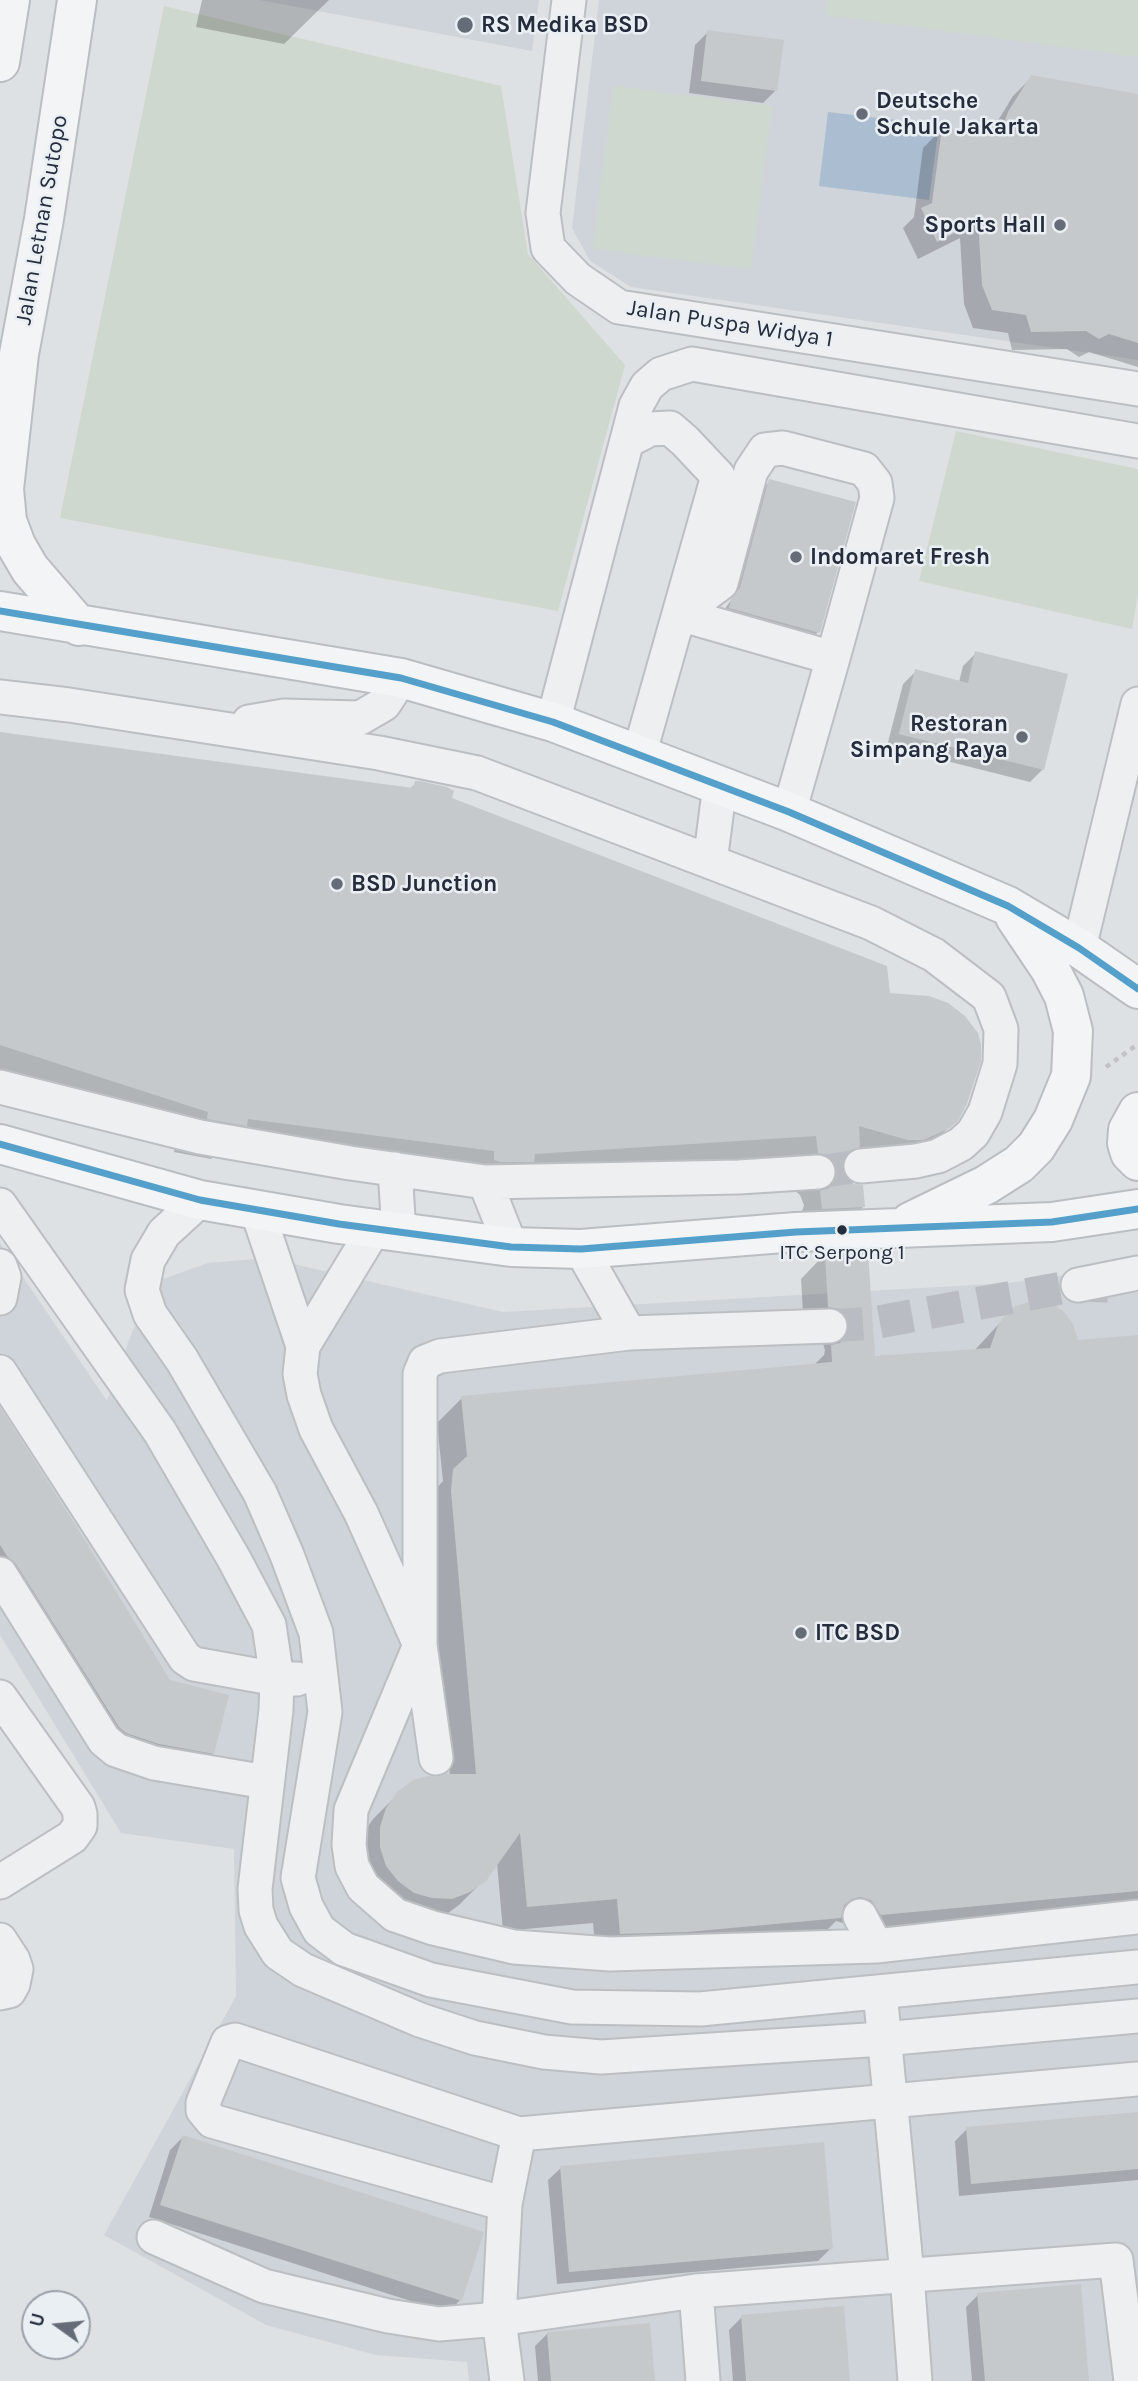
<!DOCTYPE html>
<style>
body{margin:0}
#map{position:relative;width:1138px;height:2381px;overflow:hidden;background:#dee1e4;font-family:Karla,sans-serif}
canvas{display:block}
.north{position:absolute;left:21px;top:2290px;width:70px;height:70px;box-sizing:border-box;background:#eaeff4;border:2px solid #9ba1ab;border-radius:50%;rotate:285deg;font-size:19px;font-weight:700;line-height:28px;text-align:center;color:#252d3d}
.north::after{content:'';display:block;margin:auto;width:24px;height:32px;background:#666c77;clip-path:polygon(50% 0,100% 100%,50% 72%,0 100%)}
</style>
<div id="map">
<canvas width="1138" height="2381"></canvas>
<div class="north">U</div>
</div>
<script>
const ctx = document.querySelector('canvas').getContext('2d');
ctx.lineJoin = 'round';
function fillPath(path, color) { ctx.fillStyle = color; ctx.fill(path, 'evenodd'); }
const toPath = rows => new Path2D(rows.map(r => 'M' + r).join(''));
function stroke(path, color, width, dash) { ctx.strokeStyle = color; ctx.lineWidth = width; ctx.lineCap = dash ? 'butt' : 'round'; ctx.setLineDash(dash || []); ctx.stroke(path); }
function drawText(font, color, halo, rows, align = 'center') {
  ctx.font = font + ' Karla,sans-serif'; ctx.lineWidth = 5; ctx.setLineDash([]); ctx.textBaseline = 'middle'; ctx.strokeStyle = halo; ctx.fillStyle = color; for (const [text, x, y, turn = 0] of rows) {
    ctx.save(); ctx.translate(x, y); ctx.rotate((+turn || 0) * Math.PI / 180); ctx.textAlign = isNaN(turn) ? turn : align; if (halo) ctx.strokeText(text, 0, 0); ctx.fillText(text, 0, 0); ctx.restore();
  }
}
fillPath(toPath([
 [259,0,539,0,532,51],
 [599,0,1138,0,1138,360,631,287,590,261,572,228],
 [0,1243,107,1401,132,1332,160,1280,208,1263,267,1258,503,1312,1008,1283,1138,1265,1138,2381,469,2381,467,2362,376,2355,266,2325,104,2235,236,1996,234,1849,121,1833,0,1635]
]), '#cfd4db');
fillPath(toPath([
 [827,0,1138,0,1138,57,826,15],
 [164,6,501,86,528,254,625,365,558,611,60,518],
 [613,86,772,106,751,269,593,249],
 [956,431,1138,469,1138,594,1132,629,919,581]
]), '#ced8ce');
fillPath(toPath([
 [828,112,939,125,929,200,819,186]
]), '#aabdd1');
fillPath(toPath([
 [202,0,329,0,284,44,196,27],
 [708,32,776,90,763,103,689,93,695,45],
 [1032,77,1138,96,1138,367,1089,352,1079,357,1067,349,1012,350,1008,333,973,328,964,304,960,238,918,259,903,228,914,217,923,148,942,129,989,135,1013,96],
 [770,481,818,632,812,638,724,614,726,607,734,596,764,487],
 [976,653,1043,769,1030,782,887,746,903,684,916,671,959,682,963,666],
 [0,733,410,789,416,783,889,995,956,1120,921,1155,873,1173,841,1164,844,1179,863,1207,829,1241,787,1227,802,1211,804,1205,800,1195,792,1188,507,1187,217,1153,211,1159,174,1152,175,1146,0,1089],
 [825,1254,873,1358,974,1351,1007,1315,1077,1342,1138,1336,1138,1913,856,1938,846,1924,836,1921,815,1942,596,1958,593,1923,503,1931,497,1863,485,1879,459,1905,444,1916,373,1906,362,1835,373,1819,398,1794,450,1776,427,1516,429,1496,443,1481,437,1423,462,1398,813,1366,824,1355,825,1350,822,1340,804,1331,801,1279],
 [0,1411,213,1753,194,1772,139,1763,0,1587],
 [1138,2113,1138,2180,959,2196,955,2141,967,2129],
 [183,2137,460,2300,448,2313,149,2217,170,2150],
 [561,2168,831,2248,818,2261,557,2284,548,2180],
 [978,2295,1087,2381,972,2381,966,2307],
 [742,2317,849,2381,733,2381,729,2330],
 [548,2333,653,2381,538,2381,535,2346]
]), '#0003');
fillPath(toPath([
 [707,30,784,40,777,91,701,81],
 [1031,75,1138,94,1138,343,1109,334,1099,339,1086,331,1031,332,1026,315,992,310,982,285,978,221,937,242,921,208,932,203,942,128,1000,134,1008,112],
 [769,479,856,502,820,633,729,608,731,599,740,588],
 [975,651,1068,674,1044,770,899,734,915,669,968,683],
 [0,732,413,788,415,781,420,781,447,787,454,791,452,798,887,966,890,993,929,996,948,1003,965,1016,978,1033,981,1044,981,1061,967,1104,958,1121,950,1128,923,1140,908,1140,859,1126,860,1147,849,1151,844,1157,842,1167,846,1178,854,1184,863,1185,865,1207,822,1209,820,1191,829,1188,835,1181,837,1170,834,1161,826,1155,818,1153,816,1136,535,1154,534,1162,500,1162,494,1160,494,1151,248,1119,247,1126,207,1119,208,1112,0,1045],
 [868,1251,875,1356,990,1348,998,1325,1006,1314,1016,1306,1029,1302,1042,1301,1055,1305,1065,1313,1073,1324,1078,1340,1138,1335,1138,1891,881,1915,871,1900,860,1897,852,1899,844,1905,841,1918,687,1932,620,1934,617,1899,527,1907,520,1833,486,1881,470,1892,452,1899,432,1898,414,1893,398,1881,386,1866,380,1847,380,1827,386,1808,397,1792,413,1780,428,1776,438,1777,446,1774,476,1774,451,1491,453,1469,467,1456,461,1396,832,1362,831,1345,840,1343,847,1336,849,1325,846,1315,840,1309,828,1307,825,1253],
 [0,1407,73,1521,170,1680,229,1695,214,1754,159,1744,126,1733,119,1727,16,1564,7,1556,0,1545],
 [1138,2112,1138,2169,971,2184,966,2127],
 [183,2135,484,2232,462,2301,160,2205],
 [824,2142,833,2249,569,2272,560,2166],
 [1081,2284,1089,2381,985,2381,977,2293],
 [844,2306,850,2381,746,2381,741,2315],
 [650,2323,655,2381,551,2381,547,2332]
]), '#c6c9cc');
stroke(toPath([
 [818,1172,861,1166],
 [830,1326,873,1323,1078,1285,1108,1286]
]), '#b9bdc3', 33, [33, 17]);
const minor = toPath([
 [569,0,543,213,548,248,578,279,619,307,1138,389],
 [627,441,650,429,670,428,685,441,718,476,639,755],
 [679,614,721,583,751,471,765,450,783,448,864,469,875,483,877,498,833,658],
 [679,614,833,658,789,812],
 [0,697,69,705,379,753,477,773,871,923,934,955,989,997,1001,1029,1000,1064,985,1112,973,1133,961,1144,938,1156,916,1161,861,1166],
 [249,722,284,716,360,718,384,704,401,678],
 [553,722,636,406,647,386,661,374,692,364,1138,441],
 [710,862,720,785],
 [1079,948,1138,704],
 [0,1087,200,1137,350,1163,485,1182,739,1177,818,1172],
 [395,1169,399,1233],
 [485,1182,511,1247],
 [200,1200,164,1233,148,1260,142,1290,150,1314,182,1360,260,1493,287,1555,316,1633,325,1712,298,1878,306,1906,319,1930,344,1949,431,1980,572,2007,700,2009,1138,1967],
 [0,1205,160,1432,234,1559,269,1625,277,1679,276,1710,255,1889,256,1910,261,1926,278,1953,303,1970,420,2020,475,2038,544,2052,601,2057,883,2039,1138,2016],
 [257,1210,303,1346],
 [374,1229,303,1346,300,1374,304,1395,316,1429,361,1513,420,1645,351,1810,349,1845,352,1866,363,1887,395,1915,433,1928,514,1947,610,1954,876,1946,1138,1917],
 [581,1249,629,1333],
 [0,1266,4,1277,0,1298],
 [1078,1285,1138,1273],
 [0,1372,185,1658,194,1664,277,1679,297,1679],
 [0,1574,104,1740,116,1750,154,1763,266,1782],
 [0,1697,78,1807,80,1814,80,1826,72,1837,0,1882],
 [436,1758,420,1645,420,1374,425,1362,440,1356,629,1333,830,1326],
 [860,1916,876,1946],
 [0,1940,13,1960,16,1969,13,1984,9,1991,0,1993],
 [880,1992,907,2275,915,2381],
 [505,2204,212,2121,203,2110,203,2103,228,2042,235,2040,519,2134,1138,2079],
 [154,2237,264,2286,388,2316,439,2324,499,2319,696,2291,1116,2260,1131,2381],
 [696,2291,703,2381],
 [507,2381,499,2319,505,2204,519,2134]
]);
const major = toPath([
 [77,0,44,219,19,354,4,489,7,521,16,545,30,569,79,626],
 [0,62,10,0],
 [0,611,401,678,553,722,789,812,1008,906,1079,948,1138,989],
 [1138,1112,1128,1130,1127,1143,1130,1153,1138,1161],
 [0,1144,200,1200,339,1224,511,1247,581,1249,796,1232,1052,1222,1138,1209],
 [910,1222,986,1185,1019,1164,1036,1147,1053,1120,1071,1076,1073,1031,1064,996,1050,969,1015,917]
]);
stroke(minor, '#bcbfc2', 37);
stroke(major, '#babec2', 42);
stroke(toPath([
 [1106,1067,1138,1044]
]), '#c0c2c7', 4.5, [5, 5]);
stroke(minor, '#edeff1', 33);
stroke(major, '#f2f4f5', 38);
stroke(toPath([
 [0,611,401,678,553,722,789,812,1008,906,1079,948,1138,989],
 [0,1144,200,1200,339,1224,511,1247,581,1249,796,1232,1052,1222,1138,1209]
]), '#54a0cb', 7);
for (const [x, y, r, color] of [
 [465,25,9,"#666c77"],
 [862,114,7,"#666c77"],
 [1060,225,7,"#666c77"],
 [796,557,7,"#666c77"],
 [1022,737,7,"#666c77"],
 [337,884,7,"#666c77"],
 [842,1230,6,"#252d3d"],
 [801,1633,7,"#666c77"]
]) { const dot = new Path2D(); dot.arc(x, y, r, 0, 2 * Math.PI); ctx.fillStyle = color; ctx.fill(dot); stroke(dot, '#eaeff4', 2.5); }
drawText('21px', '#252d3d', '#eaeff4', [
 ["ITC Serpong 1",842,1253]
]);
drawText('bold 23px', '#252d3d', '#eaeff4', [
 ["RS Medika BSD",481,25],
 ["Deutsche",876,101],
 ["Schule Jakarta",876,127],
 ["Sports Hall",1046,225,"right"],
 ["Indomaret Fresh",810,557],
 ["Restoran",1008,724,"right"],
 ["Simpang Raya",1008,750,"right"],
 ["BSD Junction",351,884],
 ["ITC BSD",815,1633]
], 'left');
drawText('23px', '#252d3d', '#eaeff4', [
 ["Jalan Letnan Sutopo",42,220,-80],
 ["Jalan Puspa Widya 1",730,324,9]
]);
</script>
